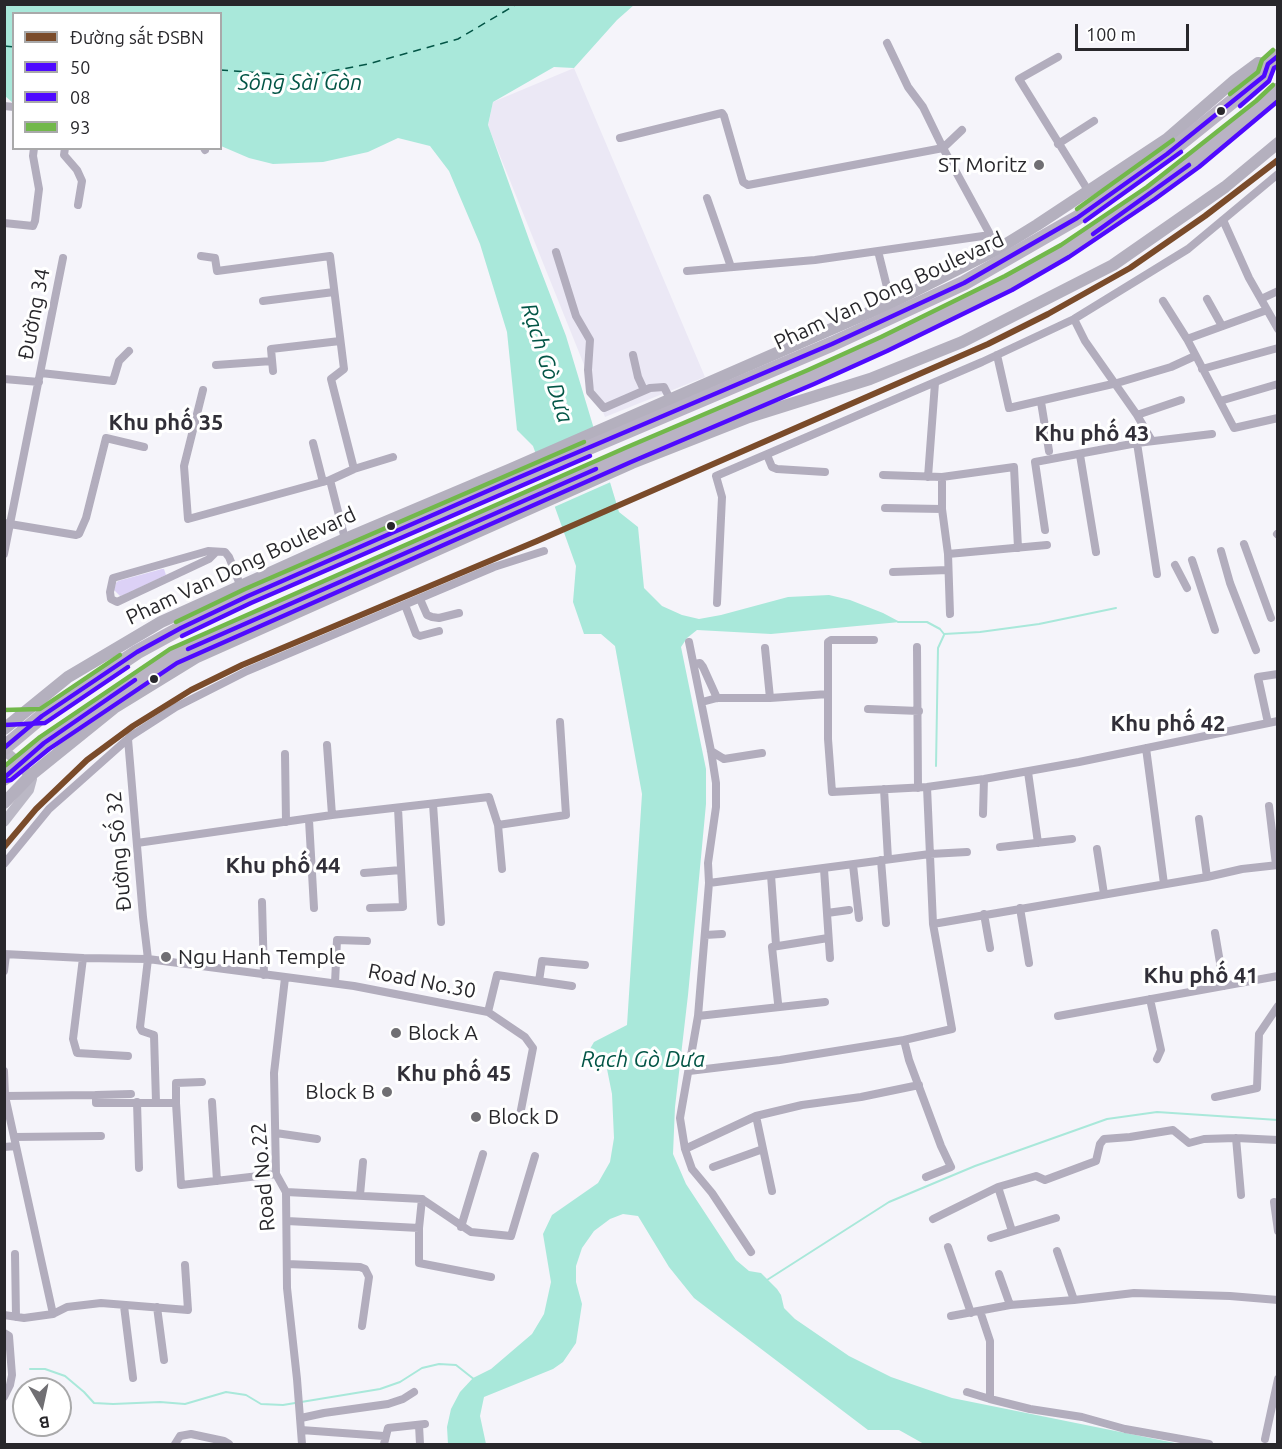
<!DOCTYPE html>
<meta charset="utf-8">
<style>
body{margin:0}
#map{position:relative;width:1282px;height:1449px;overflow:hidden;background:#f5f4fa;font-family:Ubuntu,sans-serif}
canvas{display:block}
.frame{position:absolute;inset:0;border:6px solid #28272b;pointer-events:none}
.legend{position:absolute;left:12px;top:12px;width:210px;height:138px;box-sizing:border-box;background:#fff;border:2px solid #a9a9aa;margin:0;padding:8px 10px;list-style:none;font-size:18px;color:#28272b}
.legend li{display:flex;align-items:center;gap:12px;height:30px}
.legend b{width:30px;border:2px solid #a9a9aa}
.north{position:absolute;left:12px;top:1377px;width:60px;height:60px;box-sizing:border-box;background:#fff;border:2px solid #a9a9aa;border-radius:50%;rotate:171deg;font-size:16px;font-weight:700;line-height:24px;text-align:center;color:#28272b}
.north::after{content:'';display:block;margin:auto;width:21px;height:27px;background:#706f73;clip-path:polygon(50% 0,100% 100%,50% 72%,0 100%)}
.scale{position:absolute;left:1075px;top:24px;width:114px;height:27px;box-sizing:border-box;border:3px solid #28272b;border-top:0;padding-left:8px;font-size:18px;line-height:21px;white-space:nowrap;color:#28272b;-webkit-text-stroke:4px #fff;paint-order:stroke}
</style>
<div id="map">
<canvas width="1282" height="1449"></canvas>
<div class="frame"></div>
<ul class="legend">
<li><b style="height:8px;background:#7a4b2a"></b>Đường sắt ĐSBN</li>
<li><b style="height:8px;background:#4f0aff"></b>50</li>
<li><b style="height:8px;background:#4f0aff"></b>08</li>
<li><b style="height:8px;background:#72b84b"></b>93</li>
</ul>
<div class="north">B</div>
<div class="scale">100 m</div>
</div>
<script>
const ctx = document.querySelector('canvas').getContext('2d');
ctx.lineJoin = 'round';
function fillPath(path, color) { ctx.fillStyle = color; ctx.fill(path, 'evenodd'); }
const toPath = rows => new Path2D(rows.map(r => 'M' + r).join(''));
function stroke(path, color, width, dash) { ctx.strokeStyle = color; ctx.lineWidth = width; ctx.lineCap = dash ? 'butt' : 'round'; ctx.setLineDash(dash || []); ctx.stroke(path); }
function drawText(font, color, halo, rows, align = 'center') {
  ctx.font = font + ' Ubuntu,sans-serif'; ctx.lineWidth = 6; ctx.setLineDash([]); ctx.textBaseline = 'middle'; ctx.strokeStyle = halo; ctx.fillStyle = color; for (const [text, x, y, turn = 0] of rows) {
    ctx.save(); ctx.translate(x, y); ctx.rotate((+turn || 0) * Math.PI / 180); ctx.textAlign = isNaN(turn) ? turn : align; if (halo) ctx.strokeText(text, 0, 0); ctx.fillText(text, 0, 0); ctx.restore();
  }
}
fillPath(toPath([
 [574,68,705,377,605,417,488,126,493,102]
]), '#ebe8f5');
fillPath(toPath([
 [162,569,164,569,166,575,124,595,120,596,114,590,116,583,118,581]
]), '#dcd1f6');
fillPath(toPath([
 [4,5,634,5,617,20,574,68,554,67,493,102,488,125,531,245,566,336,619,512,638,527,644,588,662,606,682,615,699,619,721,615,788,597,829,595,850,600,883,613,900,622,771,634,697,630,687,638,681,647,706,769,706,804,688,995,675,1107,673,1154,686,1184,736,1260,749,1271,761,1273,777,1289,781,1295,784,1308,795,1319,849,1356,891,1377,952,1398,1180,1444,924,1444,899,1430,868,1430,694,1298,669,1267,638,1216,623,1214,610,1219,594,1231,582,1248,576,1266,576,1282,582,1304,576,1343,563,1362,553,1369,484,1397,480,1416,486,1444,448,1444,447,1427,451,1409,460,1392,473,1378,491,1369,532,1334,544,1314,551,1282,543,1234,552,1215,598,1183,610,1162,614,1138,612,1094,606,1064,587,1054,594,1042,627,1025,642,794,615,646,601,634,584,634,573,602,576,566,533,446,517,430,507,332,480,244,449,171,430,146,398,138,368,152,323,162,273,164,249,158,221,146,220,14,14,14,13,103,5,96]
]), '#a9e8da');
fillPath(toPath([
 [596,427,613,481,552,508,533,455]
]), '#f5f4fa');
stroke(toPath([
 [898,622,927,622,940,629,944,634,980,632,1039,624,1116,608],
 [936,766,938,648,944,635],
 [767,1280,889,1202,975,1166,1107,1119,1157,1112,1278,1120],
 [30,1369,45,1369,65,1376,84,1392,94,1403,113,1404,160,1402,185,1404,226,1392,246,1395,261,1404,283,1405,380,1389,400,1382,422,1368,439,1364,456,1365,475,1380]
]), '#a9e8da', 2);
stroke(toPath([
 [4,46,14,47],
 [220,70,289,75,322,73,368,64,458,39,517,4]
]), '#035546', 1.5, [8, 6]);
stroke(toPath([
 [887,43,908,87,923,107,943,148,998,249],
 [1058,57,1019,79,1089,192],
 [4,106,14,107],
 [620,138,722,113,724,116,743,182,748,185,943,148,962,130],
 [1058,144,1094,121],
 [65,148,64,155,77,170,82,181,78,205],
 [204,148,205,150],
 [707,198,731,267],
 [1223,220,1249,278,1278,329],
 [4,223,33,226,35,221,39,189,33,156,34,148],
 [878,251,990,235],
 [556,252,576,316,590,340,588,370,590,392,604,408,650,388,664,387,670,399],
 [201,256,215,258,217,271,330,256,344,369,331,379,354,469,330,480,345,539],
 [687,271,815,260,878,251,891,303],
 [1207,299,1222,326],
 [1261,299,1278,291],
 [263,301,334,292],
 [1163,301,1187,339,1234,428,1278,418],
 [1074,319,1085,341,1137,415,1152,441],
 [1187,339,1267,310],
 [633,355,638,377,644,390],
 [997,355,1009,408,1117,383,1171,367,1195,356],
 [216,365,272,361],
 [1202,369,1278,348],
 [273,371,271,349,340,341],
 [41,373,113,381,119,361,129,351],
 [4,379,39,382],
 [203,390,184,466,188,519,330,480],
 [1220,401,1278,384],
 [1041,402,1049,451],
 [1137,415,1181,400],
 [313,443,323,482],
 [1137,443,1157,574],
 [767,455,772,467,777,469,825,472],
 [1080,455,1096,552],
 [354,469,393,457],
 [883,475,942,477,1014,467,1018,548],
 [928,477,935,383],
 [942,477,942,509,948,554,950,614],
 [885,508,942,509],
 [4,523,76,535,79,534,86,518,106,438,144,447],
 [1045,530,1035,462,1137,443,1212,434],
 [1277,534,1278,535],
 [1244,544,1271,618],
 [1221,551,1230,583,1256,650],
 [216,552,209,559,130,596,117,602,111,599,110,592,113,578,208,551,225,552,229,557,241,587],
 [4,554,63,258],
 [948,554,1047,545],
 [1192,560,1215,630],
 [1175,565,1187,588],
 [893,572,948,570],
 [420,599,427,615,432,617,439,618,459,613],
 [717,603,722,497,716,476,982,362,1074,319,1188,249,1278,174],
 [405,605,416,634,420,636,439,631],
 [874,640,831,640,828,642,828,739,832,792,927,787,984,779,1079,762,1278,721],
 [689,642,711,751,716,783,716,807,708,863,709,883,698,1016,680,1118,685,1149,692,1169,712,1193,751,1252],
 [917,647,918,788],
 [765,648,770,698],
 [694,664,700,663,703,667,717,698],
 [702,702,717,698,770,698,828,694],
 [868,709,919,711],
 [1268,723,1258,677,1278,674],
 [128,739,143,917,148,959,140,1027,142,1031,154,1035,156,1102],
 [327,745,332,815],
 [1146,748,1164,884],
 [711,751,724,759,762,753],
 [285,754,286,822],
 [1028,772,1038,843],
 [884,789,888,859],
 [433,804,441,922],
 [1269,806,1276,865],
 [983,814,984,779],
 [1199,819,1207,877],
 [309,820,314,908],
 [498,825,502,869],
 [137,843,332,815,489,797,498,825,566,815,560,722],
 [1000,847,1072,839],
 [1097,849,1104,894],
 [881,860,886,923],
 [4,864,49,809,131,736,176,707,247,671,494,567,544,551],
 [853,865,859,918],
 [824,869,830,958],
 [364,873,401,870],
 [771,875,776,945],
 [709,883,930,854,967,852],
 [262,902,264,975],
 [370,908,403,907,398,808],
 [1020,908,1029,963],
 [827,913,849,910],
 [984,914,990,948],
 [933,924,1207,877,1242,869,1278,865],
 [1215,933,1224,986],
 [705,935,722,934],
 [4,954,83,958,148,959,354,986,488,1012,525,1037,533,1048,520,1115],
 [83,958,73,1039,77,1053,128,1056],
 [4,971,6,955],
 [285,978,274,1073,276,1174,286,1192,287,1288,297,1379,302,1444],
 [539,981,542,961,585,965],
 [335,983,337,940,367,941],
 [1150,999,1161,1050,1157,1059],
 [778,1003,772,947,828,938],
 [488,1012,497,975,572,986],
 [698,1016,825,1002],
 [1058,1016,1278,976],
 [904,1040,909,1060,941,1146,951,1167,926,1177],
 [4,1071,5,1096,53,1314],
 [689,1071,780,1060,904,1040,952,1029,933,924,927,787],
 [202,1082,176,1083,176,1103,181,1185,276,1174],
 [96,1095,131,1094],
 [5,1096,96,1095,96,1103,176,1103],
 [1215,1097,1257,1088,1259,1034,1278,1006],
 [137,1102,139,1168],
 [212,1102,217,1181],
 [756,1116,772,1191],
 [276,1133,317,1139],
 [14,1137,101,1136],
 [1236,1138,1241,1195],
 [4,1147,16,1146],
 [685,1149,756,1116,802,1105,861,1097,919,1085],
 [713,1167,763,1149],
 [998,1187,1012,1231],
 [286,1192,422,1199,471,1232,511,1236,535,1156],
 [360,1195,363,1162],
 [422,1199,419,1228,419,1263,491,1277],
 [1274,1202,1278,1231],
 [933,1219,998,1187,1036,1176,1045,1180,1096,1161,1100,1144,1104,1139,1130,1137,1173,1130,1189,1143,1204,1139,1236,1138,1278,1140],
 [287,1221,419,1228],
 [461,1227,483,1154],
 [991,1238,1056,1218],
 [948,1247,971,1313],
 [1057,1251,1074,1300],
 [15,1254,16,1317],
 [287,1264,360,1267,365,1269,369,1277,362,1326],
 [999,1274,1010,1305],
 [124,1306,133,1378],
 [157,1307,164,1360],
 [980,1311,990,1341,990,1399],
 [4,1315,24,1318,53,1314,67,1307,101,1303,188,1310,185,1265],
 [951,1316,1010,1305,1074,1300,1134,1293,1230,1296,1278,1300],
 [4,1333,9,1336,12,1375,10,1385,4,1397],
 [967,1392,990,1399,1030,1409,1082,1417,1125,1429,1209,1444],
 [301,1418,324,1413,388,1404,403,1399,414,1392],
 [419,1425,420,1444],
 [301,1430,384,1436],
 [1265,1439,1278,1379],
 [175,1444,180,1436,191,1434,224,1441,229,1444],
 [384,1444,388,1428,425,1424]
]), '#b2adbd', 8);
stroke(toPath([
 [4,750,19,763,32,779,29,790,4,822]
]), '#bbb8c5', 10);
stroke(toPath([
 [4,729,68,677,161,622,345,539,511,469,891,303,998,249,1037,225,1167,139,1235,80,1258,63,1268,64],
 [4,803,31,775,114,708,197,657,632,463,749,417,870,379,962,342,1113,265,1225,187,1278,143]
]), '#b4b0be', 12);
stroke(toPath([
 [4,748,42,716,137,652,181,628,248,596,515,479,832,344,964,283,1077,218,1167,154,1264,76,1268,64,1278,56],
 [4,778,44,743,173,656,628,455,811,377,884,344,1008,283,1065,251,1151,193,1194,161,1261,107,1278,90]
]), '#b9b3c3', 15);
stroke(toPath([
 [1093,234,1189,165],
 [188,649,596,469],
 [4,748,42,716,137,652,181,628,248,596,515,479,832,344,964,283,1077,218,1167,154,1264,76,1268,64,1278,56],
 [4,778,44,743,135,680]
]), '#4f0aff', 4.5);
stroke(toPath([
 [1240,106,1269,81,1274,68,1278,66],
 [1085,221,1181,152],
 [182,636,251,603,590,456],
 [4,725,45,723,128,667],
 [4,781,11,780,49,749,177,663,631,462,814,384,887,351,1012,290,1069,257,1155,199,1199,167,1278,101]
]), '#4f0aff', 4.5);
stroke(toPath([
 [1230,94,1258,72,1262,60,1273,50],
 [1077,209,1173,140],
 [176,622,245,589,584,442],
 [4,710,40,709,120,655],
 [6,765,40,737,170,649,625,448,808,370,881,337,1005,276,1061,245,1147,187,1256,101,1273,85]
]), '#72b84b', 4.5);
stroke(toPath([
 [4,847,36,809,87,760,133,726,191,690,242,665,537,541,988,344,1048,314,1130,268,1205,216,1278,160]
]), '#7a4b2a', 6);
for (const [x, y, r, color] of [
 [1221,111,5,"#28272b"],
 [1039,165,6,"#706f73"],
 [391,526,5,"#28272b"],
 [154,679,5,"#28272b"],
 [166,957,6,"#706f73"],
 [396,1033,6,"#706f73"],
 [387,1092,6,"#706f73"],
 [476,1117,6,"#706f73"]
]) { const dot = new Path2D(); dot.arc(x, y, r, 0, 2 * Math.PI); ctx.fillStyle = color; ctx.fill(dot); stroke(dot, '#fff', 2); }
drawText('21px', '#28272b', '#fff', [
 ["ST Moritz",1027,165,"right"],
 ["Ngu Hanh Temple",178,957],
 ["Block A",408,1033],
 ["Block B",375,1092,"right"],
 ["Block D",488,1117]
], 'left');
drawText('21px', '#28272b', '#fff', [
 ["Pham Van Dong Boulevard",889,291,-25],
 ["Đường 34",34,314,-79],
 ["Pham Van Dong Boulevard",241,566,-25],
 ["Đường Số 32",119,851,-95],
 ["Road No.30",422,981,11],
 ["Road No.22",263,1177,-95]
]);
drawText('italic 22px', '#035546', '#fff', [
 ["Sông Sài Gòn",300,83],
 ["Rạch Gò Dưa",547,363,72],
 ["Rạch Gò Dưa",643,1060]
]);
drawText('bold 22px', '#312f38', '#fff', [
 ["Khu phố 35",166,423],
 ["Khu phố 43",1092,434],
 ["Khu phố 42",1168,724],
 ["Khu phố 44",283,866],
 ["Khu phố 41",1201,976],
 ["Khu phố 45",454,1074]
]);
</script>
